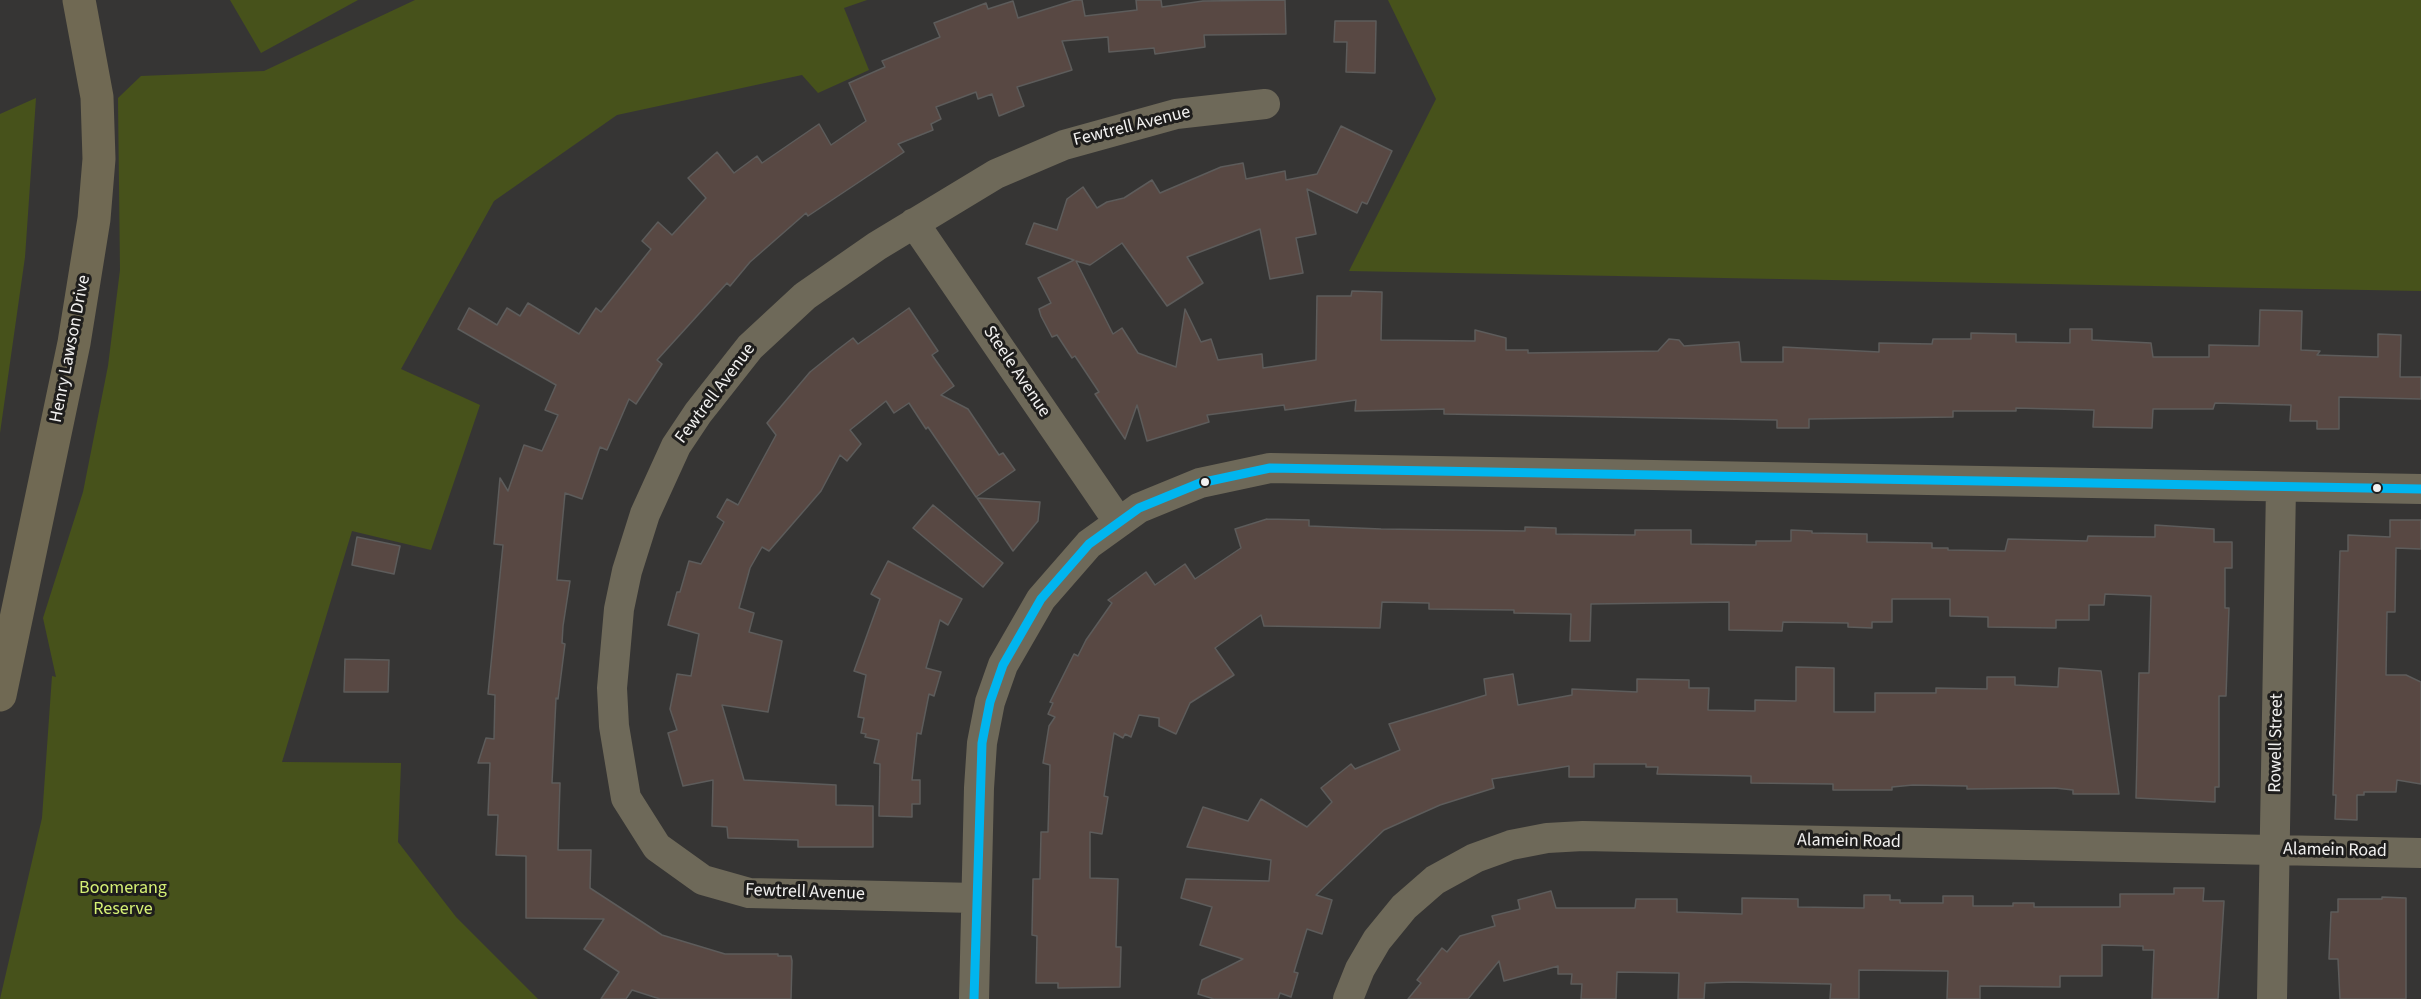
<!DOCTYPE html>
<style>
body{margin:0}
canvas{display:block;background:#363534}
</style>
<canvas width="2421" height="999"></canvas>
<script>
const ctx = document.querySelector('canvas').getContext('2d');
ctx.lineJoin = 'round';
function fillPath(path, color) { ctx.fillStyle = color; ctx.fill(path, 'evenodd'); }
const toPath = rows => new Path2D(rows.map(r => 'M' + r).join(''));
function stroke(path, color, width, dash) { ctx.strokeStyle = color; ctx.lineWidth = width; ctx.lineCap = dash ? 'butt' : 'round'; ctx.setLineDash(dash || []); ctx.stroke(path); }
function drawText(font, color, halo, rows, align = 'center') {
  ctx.font = font + ' "Source Sans 3",sans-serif'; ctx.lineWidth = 6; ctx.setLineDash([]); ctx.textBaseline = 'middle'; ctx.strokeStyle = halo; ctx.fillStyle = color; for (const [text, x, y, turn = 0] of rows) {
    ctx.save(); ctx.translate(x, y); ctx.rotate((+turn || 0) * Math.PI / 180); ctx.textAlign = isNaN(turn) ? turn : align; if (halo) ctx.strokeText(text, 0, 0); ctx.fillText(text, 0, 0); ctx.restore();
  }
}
fillPath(toPath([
 [230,0,358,0,261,53],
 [415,0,867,0,844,8,869,70,818,93,802,75,617,115,494,201,401,369,480,405,431,550,352,531,282,762,401,763,398,842,456,917,538,999,0,999,42,818,52,676,56,677,43,618,83,492,108,366,120,270,118,98,141,76,264,71],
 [1388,0,2421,0,2421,291,1349,271,1436,99],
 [36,98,25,257,0,433,0,114]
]), '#47521b');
const building = toPath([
 [1075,0,1082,0,1085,16,1137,10,1136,0,1161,0,1162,7,1203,1,1285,0,1286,34,1204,35,1205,47,1155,54,1154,48,1109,52,1108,37,1062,41,1072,70,1017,87,1024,106,999,116,992,94,978,99,976,92,936,107,941,119,931,124,933,130,898,144,904,152,808,216,806,213,750,262,730,286,727,283,657,360,662,364,636,404,629,399,607,450,600,447,582,499,565,493,557,580,570,581,563,626,562,643,565,644,558,699,556,698,552,783,560,783,558,850,591,850,590,888,662,935,725,954,778,954,778,956,791,956,792,961,791,999,660,999,632,990,626,999,601,999,619,972,584,949,604,919,526,918,526,856,496,855,498,815,488,815,490,763,478,763,486,738,494,739,495,695,488,694,503,545,494,544,500,478,508,491,524,445,542,451,558,415,545,410,556,385,458,329,469,308,497,325,507,308,520,316,528,303,579,334,596,308,601,312,651,249,642,241,658,222,672,235,706,198,688,178,717,152,734,173,757,156,762,163,819,124,831,145,866,121,849,83,885,67,882,61,940,37,934,23,986,3,988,9,1013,1,1018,18,1075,0],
 [1335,21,1376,21,1375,73,1346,72,1347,42,1334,42,1335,21],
 [1341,126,1392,151,1367,204,1362,202,1357,213,1307,189,1316,234,1296,238,1303,273,1270,279,1260,229,1187,257,1203,283,1167,306,1122,243,1090,265,1076,261,1113,334,1122,328,1138,353,1176,367,1185,309,1201,342,1211,339,1218,360,1262,354,1263,368,1316,360,1317,296,1351,296,1352,291,1382,292,1381,340,1475,341,1475,330,1506,338,1506,350,1528,350,1528,353,1658,351,1669,339,1679,340,1684,346,1739,342,1741,362,1783,362,1783,347,1879,352,1879,343,1932,344,1933,339,1971,339,1971,333,2016,334,2016,342,2070,343,2070,329,2092,329,2092,340,2151,343,2153,357,2209,357,2209,345,2259,346,2260,310,2302,311,2301,350,2320,351,2317,355,2378,357,2378,334,2401,335,2400,377,2421,377,2421,399,2339,397,2339,429,2317,429,2317,421,2290,421,2291,405,2215,403,2213,409,2153,409,2152,428,2093,427,2094,410,2016,408,2016,411,1953,411,1953,417,1809,419,1809,428,1777,428,1777,420,1444,414,1444,409,1355,411,1356,400,1285,410,1284,405,1207,415,1209,422,1147,441,1137,405,1125,439,1095,394,1099,392,1075,356,1072,358,1057,335,1052,337,1041,316,1039,309,1051,303,1038,278,1074,260,1026,244,1034,223,1057,230,1067,199,1083,187,1097,208,1107,202,1124,198,1152,180,1160,193,1221,167,1243,163,1246,179,1285,171,1286,180,1317,174,1341,126],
 [909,308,938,351,932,355,954,386,941,395,968,409,999,455,1003,453,1015,470,976,497,928,427,926,429,909,403,894,413,886,401,850,430,861,444,847,461,840,455,821,491,769,551,762,547,750,568,739,608,754,613,749,632,782,641,768,712,722,705,744,780,836,785,836,805,873,806,873,847,798,847,798,840,728,838,727,827,712,826,713,780,683,786,668,733,677,730,670,709,677,674,691,676,699,634,668,625,677,592,680,592,689,561,701,564,724,522,717,517,727,499,738,505,776,435,767,423,810,372,836,351,853,338,858,344,909,308],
 [977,498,1040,502,1038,521,1013,551,977,498],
 [933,505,1003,563,983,587,913,528,933,505],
 [1267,519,1309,520,1309,526,1381,529,1525,531,1525,527,1556,528,1556,534,1635,535,1635,530,1691,530,1691,544,1756,545,1756,541,1791,541,1791,530,1812,531,1812,533,1867,534,1867,542,1932,543,1932,548,1948,548,1948,550,2005,551,2008,539,2087,541,2088,536,2155,537,2155,525,2214,529,2214,542,2232,542,2232,568,2225,568,2225,608,2229,608,2226,696,2219,696,2219,787,2215,787,2215,802,2136,798,2139,673,2149,673,2151,596,2105,594,2104,605,2089,605,2089,620,2056,620,2056,628,1988,627,1988,617,1950,616,1950,599,1892,599,1892,622,1872,622,1872,628,1848,627,1848,623,1783,622,1782,631,1729,630,1729,602,1591,604,1590,641,1570,641,1571,614,1514,613,1514,610,1429,609,1429,603,1382,602,1380,628,1264,626,1261,615,1215,648,1234,675,1190,703,1176,734,1159,726,1159,718,1139,715,1131,737,1125,734,1123,738,1114,733,1104,796,1108,797,1102,834,1090,832,1090,878,1118,879,1116,947,1121,947,1120,987,1058,988,1058,983,1036,983,1037,936,1032,935,1033,879,1040,879,1041,832,1048,832,1050,765,1043,763,1049,726,1055,717,1048,714,1053,703,1050,702,1074,654,1078,656,1086,640,1112,603,1108,600,1146,572,1155,585,1185,564,1195,579,1241,548,1235,529,1267,519],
 [2390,520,2421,520,2421,549,2396,548,2395,612,2387,612,2386,675,2406,675,2421,682,2421,784,2397,780,2396,792,2364,792,2364,795,2357,795,2357,820,2335,819,2336,795,2333,795,2340,551,2348,551,2348,535,2390,537,2390,520],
 [357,537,400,546,394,574,352,565,357,537],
 [888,561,962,599,948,625,940,620,926,668,941,672,934,696,929,694,921,734,917,733,912,780,920,780,920,804,912,804,912,817,879,816,880,764,874,763,879,740,865,737,866,734,861,733,864,718,858,717,866,675,854,671,880,599,871,594,888,561],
 [345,659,389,660,388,692,344,692,345,659],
 [1796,667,1834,668,1834,712,1875,712,1875,693,1936,693,1936,688,1987,689,1987,677,2015,677,2015,685,2058,687,2059,668,2101,671,2119,794,2073,794,2073,790,2055,788,1967,789,1967,786,1913,785,1892,787,1892,790,1833,790,1833,784,1751,783,1751,776,1657,774,1658,767,1646,767,1646,764,1594,764,1594,777,1569,777,1569,766,1492,779,1494,788,1440,805,1384,830,1316,895,1332,900,1322,934,1307,929,1294,972,1298,973,1291,997,1280,993,1278,999,1214,999,1198,994,1202,980,1243,959,1200,945,1212,907,1181,898,1186,879,1269,881,1271,860,1187,847,1203,807,1248,821,1261,799,1307,827,1332,802,1321,788,1351,764,1355,769,1400,750,1389,724,1486,695,1484,679,1513,674,1518,705,1572,695,1572,689,1637,692,1637,679,1689,680,1689,688,1709,688,1708,710,1755,711,1755,700,1796,701,1796,667],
 [2174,888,2204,888,2203,901,2224,901,2218,999,2152,999,2154,950,2143,950,2143,946,2102,945,2102,976,2060,976,2060,987,1980,986,1980,999,1947,999,1948,971,1859,970,1859,999,1830,999,1831,984,1734,982,1705,983,1704,999,1678,999,1679,973,1617,972,1616,999,1581,999,1582,984,1571,984,1572,974,1558,974,1558,966,1504,981,1499,961,1468,999,1408,999,1421,983,1417,980,1442,948,1447,952,1460,936,1495,926,1492,916,1520,909,1518,900,1551,891,1556,908,1635,908,1636,899,1677,899,1677,912,1742,914,1742,898,1798,899,1798,907,1864,908,1864,895,1890,895,1890,900,1900,900,1900,903,1943,903,1943,896,1973,896,1973,906,2013,906,2013,903,2034,903,2034,907,2120,907,2120,894,2174,894,2174,888],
 [2382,897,2406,898,2406,999,2340,999,2338,959,2329,959,2331,912,2338,912,2338,899,2382,899,2382,897]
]);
fillPath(building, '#584843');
stroke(building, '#5d5c5b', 1.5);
stroke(toPath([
 [914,223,1118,521],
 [976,898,749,893,703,880,657,847,626,798,614,726,612,688,619,609,627,571,645,514,676,446,698,413,750,347,805,296,877,246,996,174,1064,145,1176,114,1265,104],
 [974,999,979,788,982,743,990,702,1003,665,1041,599,1089,544,1139,508,1200,483,1270,468,2421,489],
 [1348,999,1360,969,1377,940,1404,907,1435,880,1475,858,1511,845,1547,838,1583,836,2421,853],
 [2272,999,2281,487]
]), '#6e6959', 30);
stroke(toPath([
 [0,695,74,343,94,219,99,159,97,97,79,0]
]), '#706953', 33);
stroke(toPath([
 [974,999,982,743,990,702,1003,665,1041,599,1089,544,1139,508,1200,483,1270,468,2421,489]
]), '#00b5ef', 9);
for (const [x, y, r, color] of [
 [1205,482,5,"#f2f1f0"],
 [2377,488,5,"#f2f1f0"]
]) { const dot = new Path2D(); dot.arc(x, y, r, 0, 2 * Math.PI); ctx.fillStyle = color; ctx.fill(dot); stroke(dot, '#1e1d1c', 2); }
drawText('18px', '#f2f1f0', '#1e1d1c', [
 ["Fewtrell Avenue",1132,127,-14],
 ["Henry Lawson Drive",71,349,-79],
 ["Steele Avenue",1016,372,56],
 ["Fewtrell Avenue",716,394,-53],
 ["Rowell Street",2277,743,-89],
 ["Alamein Road",1849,842,1],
 ["Alamein Road",2335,851,1],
 ["Fewtrell Avenue",805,893,2]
]);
drawText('18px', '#d5f075', '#1e1d1c', [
 ["Boomerang",123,889],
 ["Reserve",123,910]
]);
</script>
